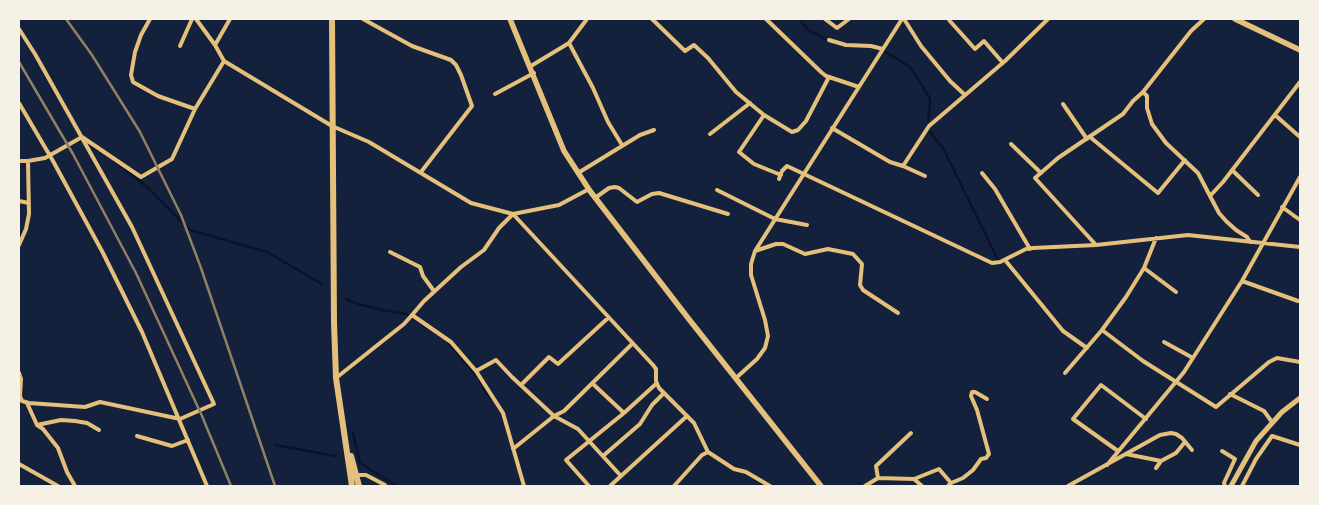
<!DOCTYPE html>
<style>
body{margin:0}
#map{position:relative;width:1319px;height:505px;overflow:hidden;background:#14213d;font-family:Cabin,sans-serif}
canvas{display:block}
.frame{position:absolute;inset:0;border:20px solid #f6f1e7;pointer-events:none}
</style>
<div id="map">
<canvas width="1319" height="505"></canvas>
<div class="frame"></div>
</div>
<script>
const ctx = document.querySelector('canvas').getContext('2d');
ctx.lineJoin = 'round';
const toPath = rows => new Path2D(rows.map(r => 'M' + r).join(''));
function stroke(path, color, width, dash) { ctx.strokeStyle = color; ctx.lineWidth = width; ctx.lineCap = dash ? 'butt' : 'round'; ctx.setLineDash(dash || []); ctx.stroke(path); }
stroke(toPath([
 [799,19,808,30,827,40],
 [884,51,910,67,917,77,930,99,930,105,928,120],
 [930,132,944,150,998,260],
 [87,145,98,150],
 [113,160,147,187,190,230,267,252,322,284],
 [346,299,358,304,382,310,407,314,428,328],
 [447,341,479,379,485,391,491,398],
 [353,433,360,463,397,486],
 [275,445,336,456]
]), '#0b132b', 2.5);
stroke(toPath([
 [150,19,141,35,135,52,131,75,133,82,158,96,195,109],
 [196,19,215,45,224,61,332,126,369,142,471,203,513,214,559,205,589,189],
 [363,19,412,46,451,60,456,65,461,75,472,106,421,172],
 [652,19,685,51,694,45,708,58,736,92,764,115,792,132,798,130,806,121,829,77],
 [766,19,821,72,826,76,859,87],
 [825,19,837,28,849,19],
 [904,19,921,46,950,81,965,95],
 [949,20,975,49,984,41,1003,63],
 [19,29,35,54,132,227,214,404,180,419,100,402,85,407,29,403,22,401,20,396,21,379],
 [829,40,846,45,871,46,883,49],
 [569,43,593,88,608,122,622,145],
 [215,45,230,19],
 [180,46,192,19],
 [531,66,569,43,587,19],
 [1143,92,1147,96,1147,108,1152,124,1166,143,1198,173,1210,196,1223,182,1300,82],
 [495,94,534,73],
 [19,103,53,161,103,253,142,332,207,486],
 [1063,104,1087,139],
 [764,115,739,152,754,164,781,175],
 [1275,115,1300,137],
 [832,128,890,162,903,166,925,176],
 [710,134,750,103],
 [1090,137,1158,193,1185,160],
 [1011,144,1041,173],
 [19,161,28,161,45,158,82,137,141,177,172,159,195,109,224,61],
 [903,166,929,126,1005,61,1048,19],
 [1232,170,1258,195],
 [578,173,640,135,654,130],
 [982,173,995,189,1030,249],
 [779,179,782,171,787,166,992,263,1000,262,1026,249,1033,248,1096,245,1188,235,1300,247],
 [717,190,775,219,807,225],
 [1210,196,1219,213,1226,221,1236,230,1247,237,1250,242],
 [595,198,609,188,615,187,619,188,637,202,652,194,659,193,728,214],
 [19,201,29,203],
 [1282,207,1300,220],
 [19,245,26,229,29,214,28,161],
 [1096,245,1035,178,1058,158,1123,114,1133,101,1143,92,1191,31,1204,19],
 [755,251,776,244,783,244,805,254,828,249,853,254,862,264,860,285,863,290,898,313],
 [390,252,420,267,423,276,434,291],
 [1005,260,1063,331,1087,348],
 [1144,268,1176,292],
 [1242,281,1298,301],
 [412,315,424,301,461,267,484,250,499,228,513,214,653,365,656,369,656,381,659,388,694,423,708,452,734,469,746,472,770,486],
 [1102,330,1143,361,1216,407,1269,362,1277,358,1300,362],
 [1164,342,1193,358],
 [476,371,496,360,512,377,554,416,578,429,621,476],
 [19,373,21,379,19,379],
 [1065,373,1102,330,1126,297,1144,268,1156,238],
 [336,378,404,324,412,315,451,342,476,371,503,413,524,486],
 [736,378,757,359,765,348,768,336,765,320,751,275,751,264,755,251,902,19],
 [593,384,624,413],
 [521,385,549,357,558,364,608,318],
 [1230,394,1264,411,1272,422],
 [27,403,37,425,43,429,58,448,67,472,75,486],
 [37,425,61,420,75,421,87,423,99,430],
 [137,436,172,446,188,440],
 [513,449,554,416,564,411,632,344],
 [1118,451,1073,419,1101,385,1146,419],
 [1222,451,1235,459,1224,483,1225,486],
 [1126,454,1161,461],
 [603,456,640,424,652,405,664,393],
 [19,464,58,486],
 [1107,465,1184,372,1242,281,1300,177],
 [1156,468,1161,461,1176,453,1185,442],
 [356,475,366,475,385,485],
 [878,478,876,466,911,433],
 [914,479,939,469,951,483,948,486],
 [951,483,963,478,973,470,981,459,986,458,989,454,977,410,971,396,972,392,975,392,987,399],
 [589,486,566,460,624,413,657,383],
 [610,486,687,416],
 [674,486,702,455,708,452],
 [865,486,878,478,914,479,922,486],
 [1068,486,1160,435,1171,433,1176,434,1182,438,1192,450],
 [1242,486,1256,459,1272,436,1300,445]
]), '#e5c07b', 4);
stroke(toPath([
 [1231,486,1256,441,1282,412,1300,398]
]), '#e5c07b', 5);
stroke(toPath([
 [510,19,564,151,590,191,688,318,821,486],
 [1235,19,1300,50]
]), '#e5c07b', 5.5);
stroke(toPath([
 [332,19,334,323,336,378,352,486],
 [351,456,359,486]
]), '#e5c07b', 6);
stroke(toPath([
 [66,19,92,55,140,132,181,215,201,268,275,486],
 [19,62,73,154,136,273,202,416,231,486]
]), '#918062', 2.5);
</script>
